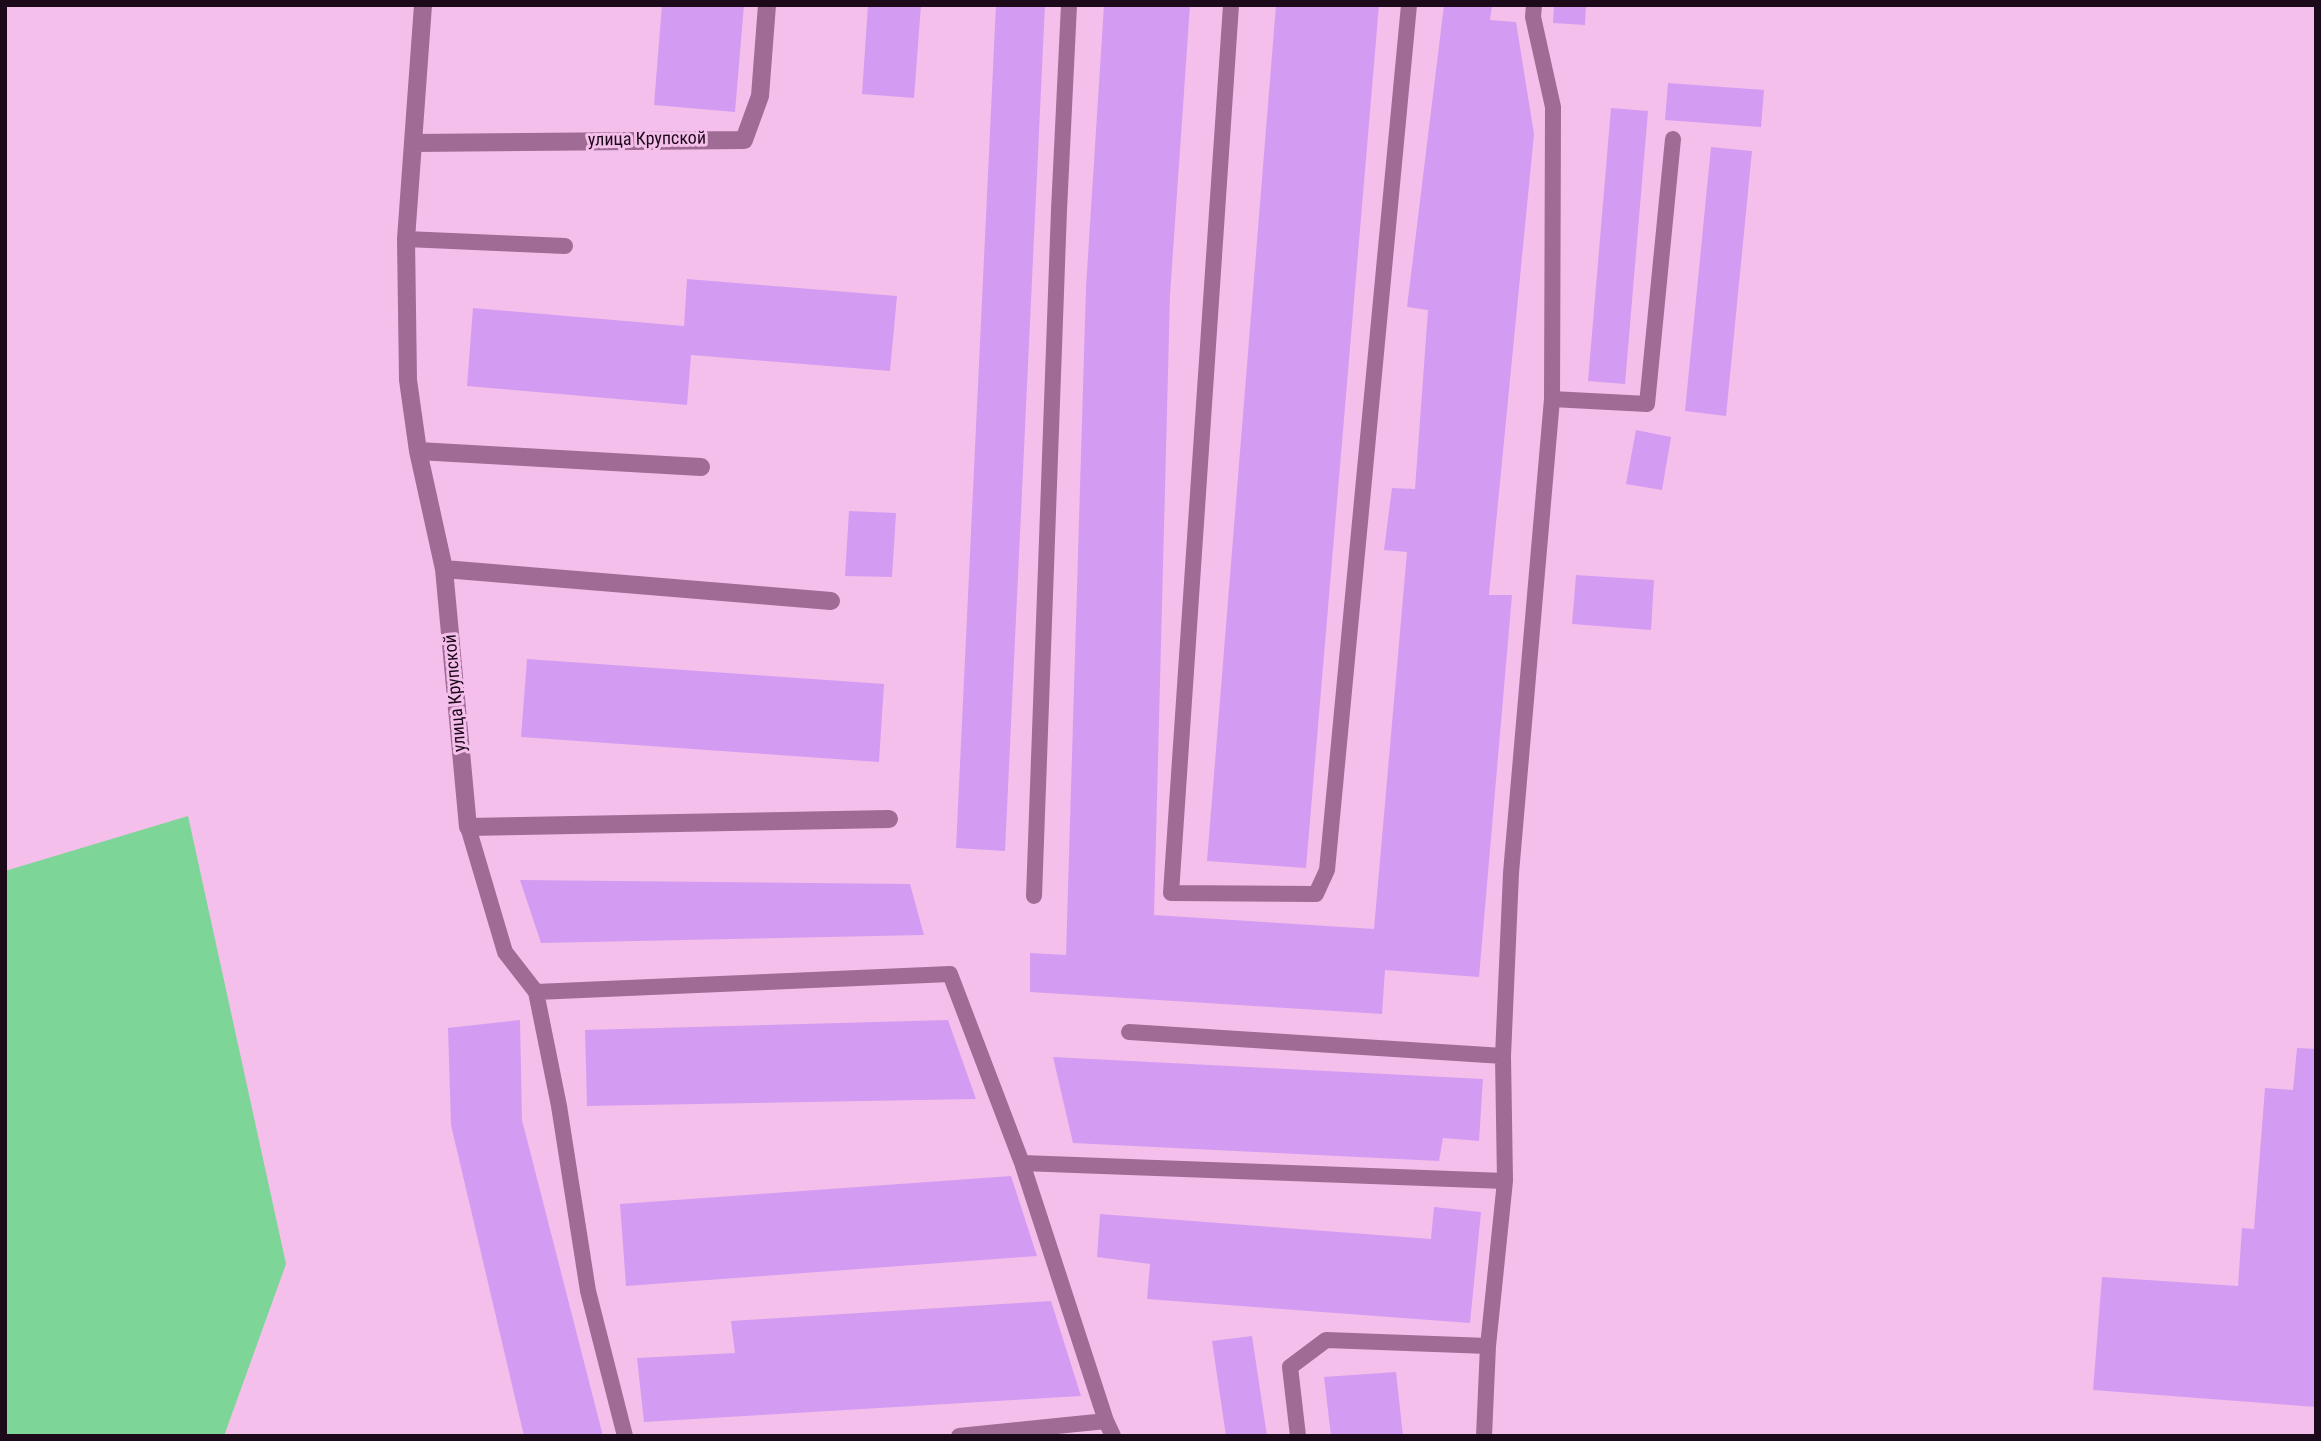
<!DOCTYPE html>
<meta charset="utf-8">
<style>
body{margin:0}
#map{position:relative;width:2321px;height:1441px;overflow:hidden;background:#f5bfeb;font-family:"Roboto Condensed",sans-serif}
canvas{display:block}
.frame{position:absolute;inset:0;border:7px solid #1c0919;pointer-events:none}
</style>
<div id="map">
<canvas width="2321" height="1441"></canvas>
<div class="frame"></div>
</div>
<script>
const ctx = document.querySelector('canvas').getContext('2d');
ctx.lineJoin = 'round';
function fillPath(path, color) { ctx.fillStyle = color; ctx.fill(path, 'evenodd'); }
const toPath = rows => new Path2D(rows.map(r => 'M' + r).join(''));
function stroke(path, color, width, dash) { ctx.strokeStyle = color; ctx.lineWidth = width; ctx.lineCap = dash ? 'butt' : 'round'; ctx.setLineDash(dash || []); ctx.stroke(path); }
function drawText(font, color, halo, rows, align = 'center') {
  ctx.font = font + ' "Roboto Condensed",sans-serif'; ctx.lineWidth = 6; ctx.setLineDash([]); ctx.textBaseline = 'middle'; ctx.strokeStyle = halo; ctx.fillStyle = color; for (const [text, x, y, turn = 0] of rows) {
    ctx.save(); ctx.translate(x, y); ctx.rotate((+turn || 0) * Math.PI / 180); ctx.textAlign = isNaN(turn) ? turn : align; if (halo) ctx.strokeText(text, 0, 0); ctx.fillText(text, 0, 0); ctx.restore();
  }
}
fillPath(toPath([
 [188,816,286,1264,224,1436,5,1436,5,871]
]), '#7dd598');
fillPath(toPath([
 [662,5,744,5,735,112,654,105],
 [868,5,921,5,914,98,862,94],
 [996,5,1045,5,1005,851,956,848],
 [1104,5,1190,5,1170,295,1154,915,1374,929,1407,552,1384,550,1392,488,1415,489,1428,310,1407,307,1444,5,1492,5,1490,20,1516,22,1534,134,1489,595,1512,595,1479,977,1385,970,1382,1014,1030,992,1030,953,1066,955,1086,287],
 [1276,5,1379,5,1306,868,1207,861],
 [1554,5,1586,5,1585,25,1553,23],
 [1668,83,1764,90,1761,127,1665,120],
 [1611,108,1648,111,1625,384,1588,381],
 [1711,147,1752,151,1726,416,1685,411],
 [687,279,897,296,890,371,691,355,687,405,467,386,473,308,684,326],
 [1636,430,1671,437,1662,490,1626,484],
 [849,511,896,513,892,577,845,576],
 [1576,575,1654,580,1651,630,1572,624],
 [527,659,884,684,879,762,521,737],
 [520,880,910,884,924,935,541,943],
 [520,1020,522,1120,603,1436,524,1436,451,1125,448,1028],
 [948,1020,976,1099,587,1106,585,1030],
 [2297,1048,2316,1049,2316,1407,2093,1390,2102,1277,2238,1286,2242,1228,2254,1229,2265,1088,2293,1090],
 [1053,1057,1483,1079,1479,1141,1443,1138,1439,1161,1073,1143],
 [1011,1176,1037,1256,626,1286,620,1204],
 [1434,1207,1481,1212,1470,1323,1147,1299,1150,1264,1097,1257,1100,1214,1431,1239],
 [1051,1301,1081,1396,644,1422,637,1358,735,1353,731,1321],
 [1252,1336,1267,1436,1226,1436,1212,1341],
 [1396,1372,1403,1436,1331,1436,1324,1377]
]), '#d39cf2');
stroke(toPath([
 [1231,5,1171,893,1316,894,1327,870,1409,5],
 [406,239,565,246],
 [1552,399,1647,404,1673,139],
 [468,827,505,952,536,992,559,1106,588,1291,625,1436],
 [1034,896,1059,210,1069,5],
 [536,992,950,974,1022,1163,1106,1421,1113,1436],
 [1129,1032,1503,1056],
 [1022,1163,1505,1181],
 [959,1436,1106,1421],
 [1298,1436,1290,1367,1326,1340,1488,1346],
 [1484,1436,1488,1346,1505,1181,1503,1056,1511,873,1552,399,1553,107,1533,17,1534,5]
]), '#9f6c96', 16);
stroke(toPath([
 [423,5,406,239,408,380,418,451,444,569,468,827,889,819],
 [413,143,744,140,760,96,767,5],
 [418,451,701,467],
 [444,569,831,601]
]), '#9f6c96', 18);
drawText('18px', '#1c0919', '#f5bfeb', [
 ["улица Крупской",647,140,-1],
 ["улица Крупской",456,693,-95]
]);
</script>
